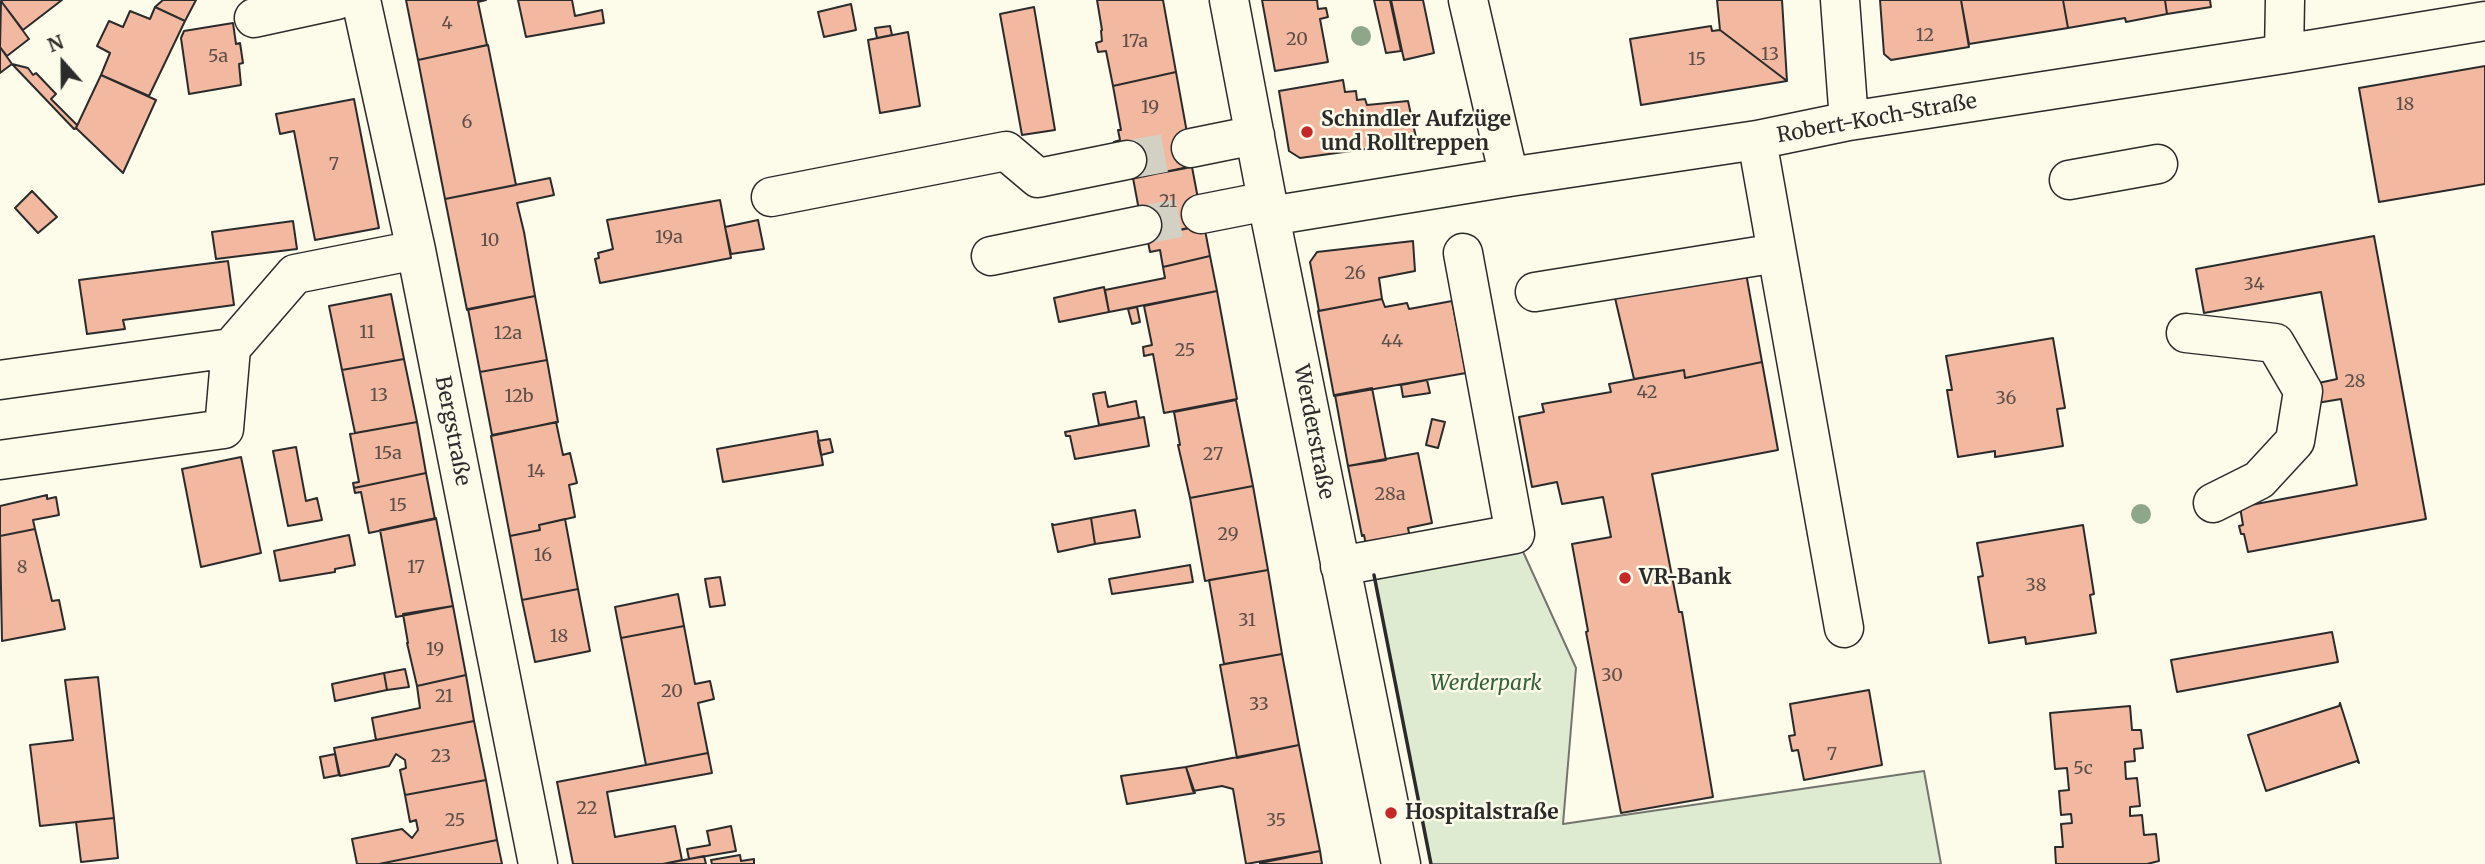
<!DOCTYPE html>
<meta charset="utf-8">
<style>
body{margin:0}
#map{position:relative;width:2485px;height:864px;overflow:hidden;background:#fdfbea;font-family:Merriweather,serif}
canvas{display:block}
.north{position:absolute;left:28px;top:28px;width:70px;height:70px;-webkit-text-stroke:5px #fdfbea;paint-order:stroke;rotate:339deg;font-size:19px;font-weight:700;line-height:28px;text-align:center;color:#2b2b2b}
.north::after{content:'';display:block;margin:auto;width:24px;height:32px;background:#2b2b2b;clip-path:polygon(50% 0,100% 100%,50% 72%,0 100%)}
</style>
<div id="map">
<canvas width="2485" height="864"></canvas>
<div class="north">N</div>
</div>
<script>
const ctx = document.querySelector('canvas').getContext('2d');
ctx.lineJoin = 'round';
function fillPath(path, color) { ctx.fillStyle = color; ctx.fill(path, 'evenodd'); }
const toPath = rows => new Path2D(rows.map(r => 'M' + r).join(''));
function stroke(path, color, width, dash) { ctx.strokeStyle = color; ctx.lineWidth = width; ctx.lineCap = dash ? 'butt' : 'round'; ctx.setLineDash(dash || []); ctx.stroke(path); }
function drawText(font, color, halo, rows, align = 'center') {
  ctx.font = font + ' Merriweather,serif'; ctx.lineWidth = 5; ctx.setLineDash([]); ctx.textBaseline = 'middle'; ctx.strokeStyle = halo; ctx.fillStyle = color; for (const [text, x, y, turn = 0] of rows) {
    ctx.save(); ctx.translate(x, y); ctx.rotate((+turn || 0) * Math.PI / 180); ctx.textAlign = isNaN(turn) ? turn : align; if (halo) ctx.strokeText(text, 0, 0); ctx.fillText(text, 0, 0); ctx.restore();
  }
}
const green = toPath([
 [1515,534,1576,668,1563,824,1924,771,1941,864,1431,864,1371,561,1515,534]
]);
fillPath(green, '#deebd1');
stroke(green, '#74746e', 2);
const building = toPath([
 [3,0,62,0,23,30,1,1,3,0],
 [163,0,196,0,185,21,155,7,163,0],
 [406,0,486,0,478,2,487,45,418,60,406,0],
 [518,0,572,0,575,16,602,10,604,23,526,37,518,0],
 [1097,0,1163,0,1176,72,1113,86,1106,51,1098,52,1096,43,1102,41,1101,31,1102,30,1097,0],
 [1262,0,1317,0,1318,9,1326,8,1328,17,1320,19,1328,62,1275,71,1262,0],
 [1374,0,1390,0,1401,51,1386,53,1374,0],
 [1391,0,1423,0,1434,53,1404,60,1391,0],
 [1717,0,1782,0,1787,81,1720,30,1717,0],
 [1880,0,1961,0,1969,47,1891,60,1884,54,1880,0],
 [1961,0,2063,0,2068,28,1969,44,1961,0],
 [2063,0,2165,0,2167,14,2126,22,2125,18,2068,28,2063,0],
 [2165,0,2210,0,2211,7,2167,14,2165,0],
 [1,1,29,39,7,56,0,47,1,1],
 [851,4,856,30,824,37,818,12,851,4],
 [155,7,185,21,149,96,101,75,110,53,97,46,109,21,123,27,130,11,150,19,155,7],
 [1034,7,1055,130,1022,135,1000,14,1034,7],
 [233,23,236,44,240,43,243,63,239,64,241,85,189,94,181,38,184,31,233,23],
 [890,26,892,35,877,38,875,28,890,26],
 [1711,26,1712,31,1720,30,1787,81,1641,105,1630,39,1711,26],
 [908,32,920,106,880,113,868,40,908,32],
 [488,45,516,185,445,199,418,60,488,45],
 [0,47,12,64,0,73,0,47],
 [12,64,28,68,33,75,36,73,56,94,51,99,77,125,76,128,74,129,12,64],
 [2485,66,2485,184,2379,202,2359,88,2485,66],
 [1176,72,1193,166,1131,179,1115,152,1114,142,1120,140,1118,130,1121,130,1113,86,1176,72],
 [101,75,156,100,123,173,76,128,101,75],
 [1343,80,1345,92,1356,91,1357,100,1365,99,1367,105,1408,101,1417,142,1300,158,1289,151,1279,91,1343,80],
 [354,99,379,228,315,240,294,131,280,134,276,114,354,99],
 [1192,167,1203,225,1144,237,1133,178,1192,167],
 [550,178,554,195,517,203,524,232,535,296,467,310,445,199,550,178],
 [32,191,57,217,38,233,15,208,32,191],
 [720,200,731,258,600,283,595,259,599,258,598,253,613,249,607,220,720,200],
 [758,220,764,249,731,254,725,227,758,220],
 [293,221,297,249,216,259,212,232,293,221],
 [1204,225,1210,256,1163,267,1160,250,1150,252,1147,237,1204,225],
 [2374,236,2426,519,2248,552,2244,534,2241,534,2239,526,2243,525,2240,507,2357,485,2341,399,2317,403,2314,384,2337,379,2321,292,2204,313,2196,269,2374,236],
 [1413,241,1415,271,1379,278,1382,299,1319,311,1310,262,1317,252,1413,241],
 [1210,256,1217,291,1109,312,1105,290,1165,278,1163,267,1210,256],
 [228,261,234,305,123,320,125,329,87,334,79,280,228,261],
 [1746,273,1762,362,1685,378,1684,370,1634,379,1615,298,1746,273],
 [1104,287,1109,312,1059,322,1054,298,1104,287],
 [1217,291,1237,399,1164,413,1153,354,1144,356,1143,347,1152,345,1144,306,1217,291],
 [391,294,404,359,342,370,329,306,391,294],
 [535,296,547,360,480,372,468,309,535,296],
 [1382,299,1385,307,1407,303,1409,309,1452,301,1466,373,1334,396,1318,311,1382,299],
 [1137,307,1140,322,1132,324,1128,309,1137,307],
 [2053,338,2065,408,2057,409,2063,446,1995,457,1995,451,1958,457,1947,390,1952,390,1946,356,2053,338],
 [404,359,417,422,355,433,342,370,404,359],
 [547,360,558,422,492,435,480,372,547,360],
 [1762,362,1778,450,1652,474,1679,612,1682,612,1713,797,1621,813,1586,632,1588,631,1572,544,1611,537,1603,497,1562,504,1557,482,1532,487,1519,417,1544,412,1542,404,1611,392,1609,384,1684,370,1685,378,1762,362],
 [1427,380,1430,393,1403,397,1401,385,1427,380],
 [1372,388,1386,460,1348,466,1335,395,1372,388],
 [1105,392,1108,407,1136,401,1139,418,1099,425,1093,394,1105,392],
 [1236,400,1253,486,1190,498,1178,445,1180,445,1174,412,1236,400],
 [1144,417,1149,446,1075,459,1070,436,1066,436,1065,432,1144,417],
 [1432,419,1445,422,1438,448,1426,445,1432,419],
 [417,422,426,473,354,488,353,483,359,482,350,434,417,422],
 [556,422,563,455,570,453,577,483,569,485,575,517,539,525,540,530,510,536,491,436,556,422],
 [817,431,823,465,723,482,717,449,817,431],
 [830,439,833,452,821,455,818,441,830,439],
 [296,447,306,501,317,498,322,520,288,526,273,451,296,447],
 [1418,453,1432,523,1408,528,1411,543,1367,551,1364,535,1362,536,1348,466,1418,453],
 [241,457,261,553,201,567,182,469,241,457],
 [426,473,435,519,369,533,361,492,355,493,354,488,426,473],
 [1253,486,1268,570,1205,581,1190,498,1253,486],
 [47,495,47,499,56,497,59,515,33,520,35,529,0,536,0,506,47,495],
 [1135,510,1140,537,1095,544,1091,518,1135,510],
 [436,518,453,606,396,617,380,530,436,518],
 [1091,518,1095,544,1058,552,1052,524,1054,525,1091,518],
 [565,519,578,589,522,600,510,536,540,530,539,525,565,519],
 [2083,525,2094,594,2090,595,2096,633,2026,644,2025,637,1989,643,1978,577,1983,576,1977,543,2083,525],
 [35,529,52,601,59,600,65,629,2,641,0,536,35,529],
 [349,535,355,565,335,569,335,572,280,581,274,551,349,535],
 [1190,565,1193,582,1112,594,1109,579,1190,565],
 [1268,570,1282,654,1224,664,1209,580,1268,570],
 [720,577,725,605,710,607,705,579,720,577],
 [578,589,590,651,535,662,522,600,578,589],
 [678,594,684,626,621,638,615,607,678,594],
 [453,606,466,675,417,686,407,643,408,643,403,614,453,606],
 [684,626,695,684,710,681,714,699,698,703,708,753,646,765,621,638,684,626],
 [2332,632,2338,662,2177,692,2171,660,2332,632],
 [1282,654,1299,745,1237,758,1220,665,1282,654],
 [405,669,409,687,387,690,384,673,405,669],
 [384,673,387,690,335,701,332,684,384,673],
 [466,675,474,721,376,740,372,718,420,708,417,686,466,675],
 [98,677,114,818,40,826,30,745,73,740,65,680,98,677],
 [1869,690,1882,765,1804,780,1798,750,1792,751,1789,736,1795,735,1790,704,1869,690],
 [2340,703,2359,763,2357,761,2266,791,2248,735,2339,706,2340,703],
 [2130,706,2132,730,2141,730,2143,748,2134,749,2135,761,2125,762,2126,779,2137,778,2140,806,2130,807,2130,816,2142,815,2144,835,2156,834,2159,861,2147,864,2056,864,2055,847,2063,847,2061,824,2072,823,2071,814,2061,815,2059,791,2069,790,2067,768,2055,769,2050,713,2130,706],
 [474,721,486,780,405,795,400,770,406,768,405,760,396,754,389,766,340,776,334,748,474,721],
 [1299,745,1320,851,1246,864,1233,789,1222,786,1193,791,1186,767,1299,745],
 [708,753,712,773,607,792,615,837,675,826,682,860,663,864,573,864,557,782,708,753],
 [335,754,339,775,324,778,320,757,335,754],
 [1186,767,1195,793,1127,804,1121,776,1186,767],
 [486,780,497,840,379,864,357,864,352,839,402,829,412,838,418,830,416,820,410,822,405,795,486,780],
 [114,818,118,858,81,862,76,822,114,818],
 [731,826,736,851,689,859,687,849,710,845,707,831,731,826],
 [497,840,502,864,379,864,497,840],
 [1320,851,1322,864,1260,864,1260,863,1320,851],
 [740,855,741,861,754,859,754,864,712,864,711,860,740,855],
 [704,856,706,864,663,864,689,859,704,856]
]);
fillPath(building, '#f2b8a0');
stroke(building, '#2b2b2b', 2);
stroke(toPath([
 [1127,160,1191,148],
 [1142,225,1201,214]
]), '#d3d1c4', 38, [38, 19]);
const minor = toPath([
 [361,0,416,250,538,864],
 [1229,0,1270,216,1401,864],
 [1468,0,1509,177],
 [1840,0,1849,121],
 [254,18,337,0],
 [2284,54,2285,0],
 [1191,148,1255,135],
 [2069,180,2158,164],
 [771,197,1006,151,1038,178,1127,160],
 [1201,214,1267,201],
 [1270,216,1509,177,1757,140,1849,121,2284,54,2485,21],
 [1777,253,1844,628],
 [991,256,1142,225],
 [1535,292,1777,253,1757,140],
 [2186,333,2275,343,2303,391,2295,441,2259,480,2213,503],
 [0,380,231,348],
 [0,460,224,429,231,348,295,274,416,250],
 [1340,566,1515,534,1463,253]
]);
stroke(minor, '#2b2b2b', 41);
stroke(minor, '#fdfbea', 38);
stroke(toPath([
 [1374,575,1431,864]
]), '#2b2b2b', 3.5);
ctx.fillStyle = '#8ea78a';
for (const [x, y] of [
 [1361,36],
 [2141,514]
]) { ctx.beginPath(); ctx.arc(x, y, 10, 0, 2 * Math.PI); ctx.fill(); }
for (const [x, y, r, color] of [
 [1307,132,7,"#c62828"],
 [1625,578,7,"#c62828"],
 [1391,813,7,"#c62828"]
]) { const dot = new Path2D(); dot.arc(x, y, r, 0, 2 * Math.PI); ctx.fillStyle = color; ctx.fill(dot); stroke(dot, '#fdfbea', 2.5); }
drawText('18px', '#5d4e48', null, [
 ["4",447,24],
 ["12",1925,36],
 ["20",1297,40],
 ["17a",1135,42],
 ["13",1770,55],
 ["5a",218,57],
 ["15",1697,60],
 ["18",2405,105],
 ["19",1150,108],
 ["6",467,123],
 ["7",334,165],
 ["21",1168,202],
 ["19a",669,238],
 ["10",490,241],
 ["26",1355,274],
 ["34",2254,285],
 ["11",367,333],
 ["12a",508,334],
 ["44",1392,342],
 ["25",1185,351],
 ["28",2355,382],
 ["42",1647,393],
 ["13",379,396],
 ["12b",519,397],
 ["36",2006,399],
 ["15a",388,454],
 ["27",1213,455],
 ["14",536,472],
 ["28a",1390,495],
 ["15",398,506],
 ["29",1228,535],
 ["16",543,556],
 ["8",22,568],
 ["17",416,568],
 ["38",2036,586],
 ["31",1247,621],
 ["18",559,637],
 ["19",435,650],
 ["30",1612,676],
 ["20",672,692],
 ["21",444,697],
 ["33",1259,705],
 ["7",1832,755],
 ["23",441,757],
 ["5c",2083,769],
 ["22",587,809],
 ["25",455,821],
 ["35",1276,821]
]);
drawText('21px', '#2b2b2b', '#fdfbea', [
 ["Robert-Koch-Straße",1877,119,-10],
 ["Bergstraße",452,431,79],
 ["Werderstraße",1313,432,79]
]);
drawText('bold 21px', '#2b2b2b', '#fdfbea', [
 ["Schindler Aufzüge",1321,120],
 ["und Rolltreppen",1321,144],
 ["VR-Bank",1639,578],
 ["Hospitalstraße",1405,813]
], 'left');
drawText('italic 21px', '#34623c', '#fdfbea', [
 ["Werderpark",1486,684]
]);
</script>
